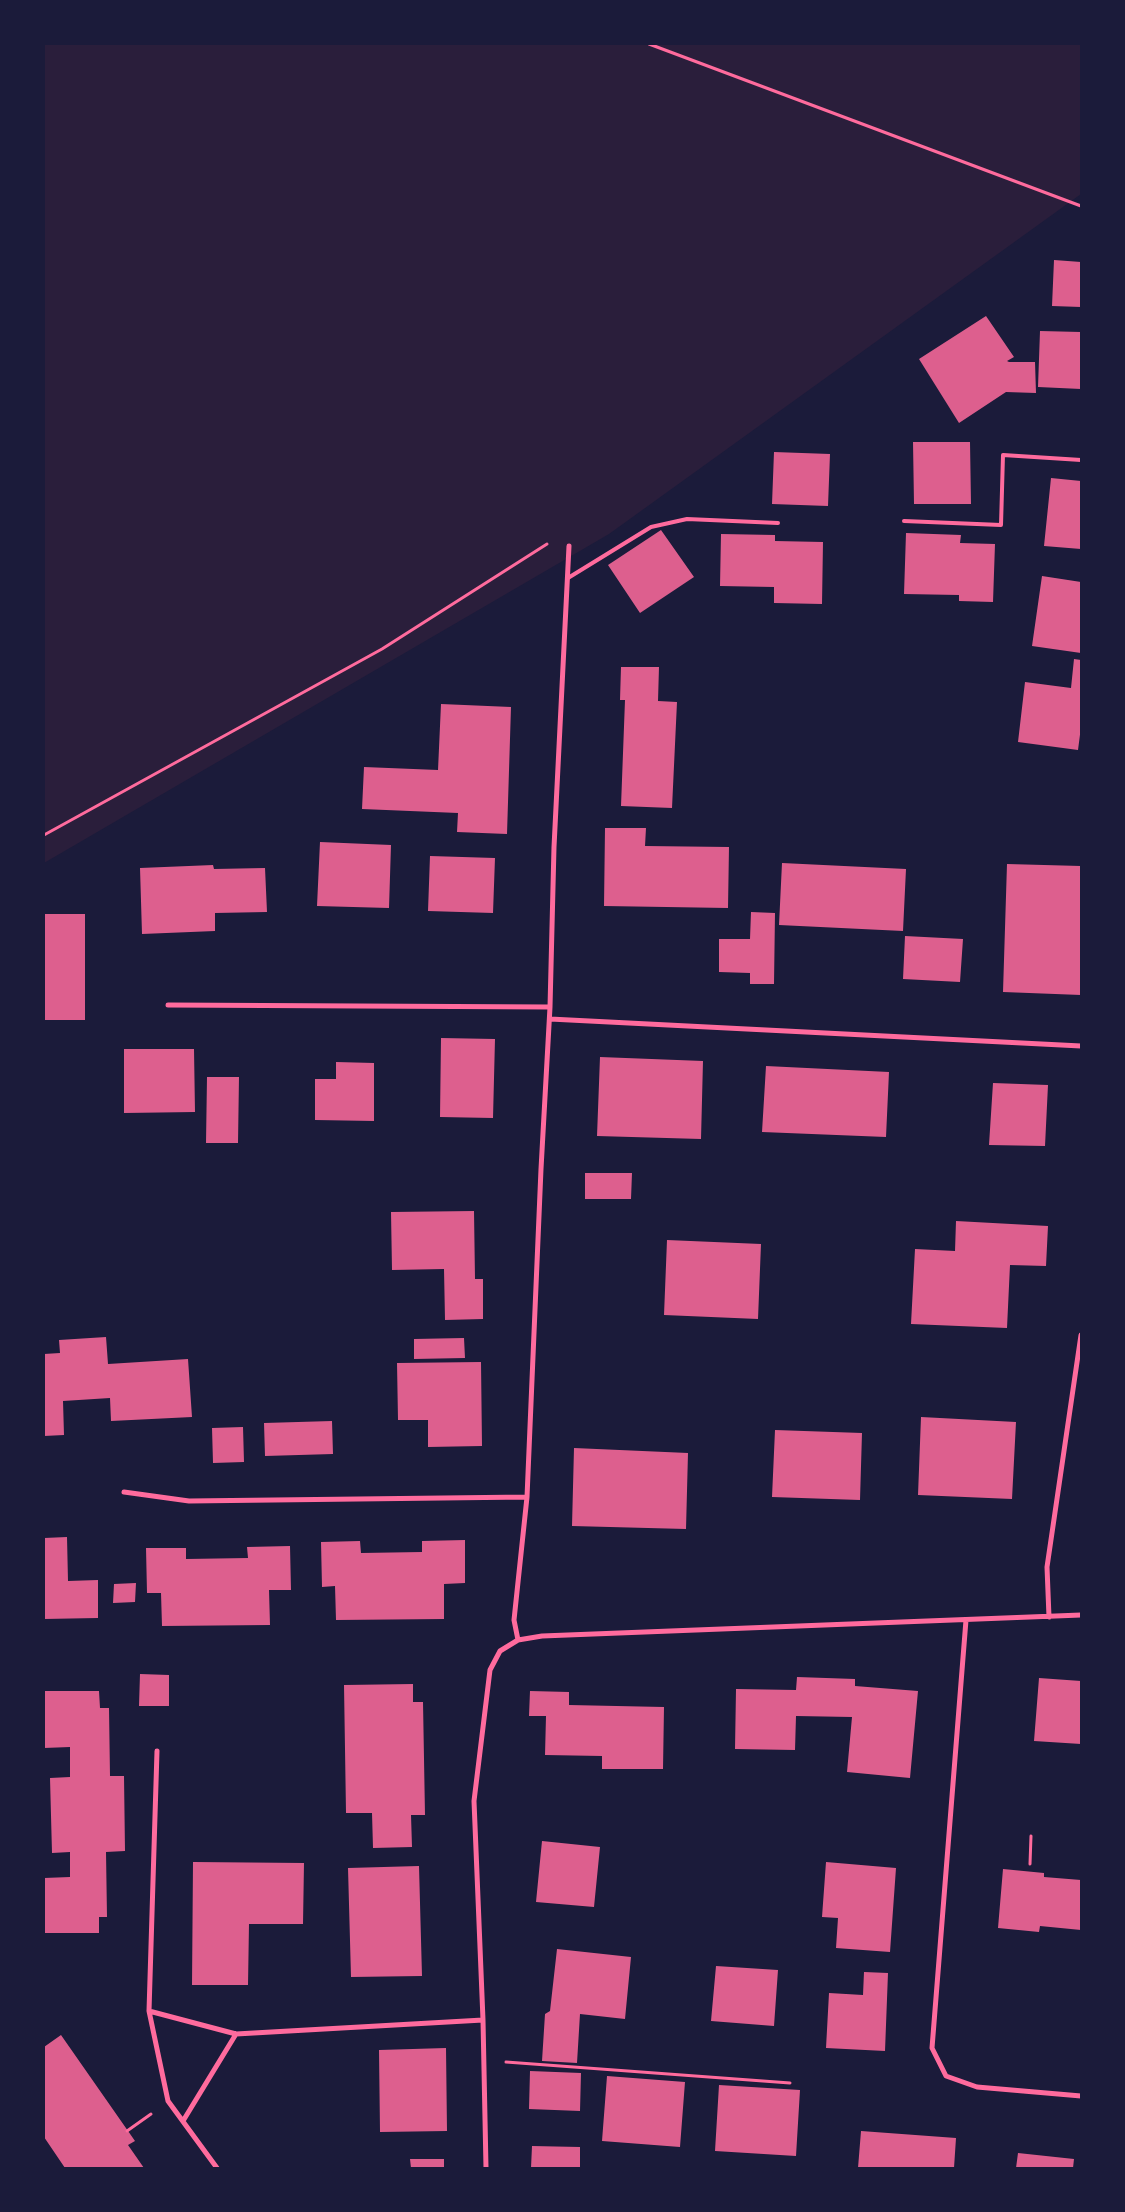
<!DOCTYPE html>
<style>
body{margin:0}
#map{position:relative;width:1125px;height:2212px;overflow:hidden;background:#1b1b3a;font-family:Montserrat,sans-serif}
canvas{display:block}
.frame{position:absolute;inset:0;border:45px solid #1b1b3a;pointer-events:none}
</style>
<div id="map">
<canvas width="1125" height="2212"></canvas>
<div class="frame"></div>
</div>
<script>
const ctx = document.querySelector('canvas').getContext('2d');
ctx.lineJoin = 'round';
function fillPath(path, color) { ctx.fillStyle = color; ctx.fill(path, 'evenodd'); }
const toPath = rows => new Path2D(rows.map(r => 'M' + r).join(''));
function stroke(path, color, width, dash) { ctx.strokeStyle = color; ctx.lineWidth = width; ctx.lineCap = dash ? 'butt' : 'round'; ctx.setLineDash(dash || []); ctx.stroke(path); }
fillPath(toPath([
 [44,44,1081,44,1081,194,609,534,44,863]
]), '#2a1e3b');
fillPath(toPath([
 [1054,260,1081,262,1081,307,1052,306],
 [986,316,1014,357,1007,361,1009,362,1035,362,1036,393,1006,392,959,423,919,359],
 [1040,331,1081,332,1081,389,1038,387],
 [913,442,970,442,971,504,914,504],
 [774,452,830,454,828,506,772,504],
 [1051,478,1081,481,1081,549,1044,546],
 [661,530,694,577,640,613,608,565],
 [906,533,961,535,960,543,995,544,993,602,959,601,959,595,904,594],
 [721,534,775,535,775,541,823,542,822,604,774,603,774,587,720,586],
 [1042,576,1081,582,1081,653,1032,646],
 [1074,659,1081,660,1081,727,1078,750,1018,742,1025,682,1071,688],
 [621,667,659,667,658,701,677,702,672,808,621,806,625,700,620,700],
 [441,704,511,707,507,834,457,832,458,813,362,809,364,767,438,770],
 [605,828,646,828,645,846,729,847,728,908,604,906],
 [320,842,391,845,389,908,317,906],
 [430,856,495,858,493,913,428,911],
 [782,863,906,869,903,931,779,925],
 [1007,864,1081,866,1081,995,1003,992],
 [213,865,214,869,265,868,267,912,215,913,215,931,142,934,140,868],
 [751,912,775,913,774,984,750,984,750,973,719,972,719,939,750,939],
 [44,914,85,914,85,1020,44,1020],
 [905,936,963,939,960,982,903,979],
 [441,1038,495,1039,493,1118,440,1117],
 [124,1049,194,1049,195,1112,124,1113],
 [600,1057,703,1061,701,1139,597,1136],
 [336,1062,374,1063,374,1121,315,1120,315,1079,336,1079],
 [766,1066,889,1072,886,1137,762,1132],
 [207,1077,239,1077,238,1143,206,1143],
 [993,1083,1048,1085,1045,1146,989,1145],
 [585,1173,632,1173,631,1199,585,1199],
 [474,1211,475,1279,483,1279,483,1319,445,1320,444,1269,392,1270,391,1212],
 [956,1221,1048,1226,1046,1266,1010,1265,1007,1328,911,1324,915,1249,955,1251],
 [667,1240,761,1244,758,1319,664,1315],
 [106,1337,108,1364,188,1359,192,1417,111,1421,110,1398,63,1401,64,1435,44,1436,44,1354,60,1353,59,1340],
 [464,1338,465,1358,414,1359,414,1339],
 [481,1362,482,1446,428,1447,428,1420,398,1420,397,1363],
 [921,1417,1016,1422,1012,1499,918,1495],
 [332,1421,333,1454,265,1456,264,1423],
 [243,1427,244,1462,213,1463,212,1428],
 [775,1430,862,1433,860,1500,772,1497],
 [574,1448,688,1453,686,1529,572,1526],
 [67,1537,68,1581,98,1580,98,1618,44,1619,44,1538],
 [465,1540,465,1583,444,1584,444,1619,336,1620,335,1586,322,1587,321,1542,360,1541,361,1553,422,1552,422,1541],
 [290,1546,291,1590,269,1590,270,1625,162,1626,161,1593,147,1593,146,1548,186,1548,186,1559,248,1558,247,1547],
 [136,1583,135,1602,113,1603,114,1584],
 [140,1674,169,1675,169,1706,139,1706],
 [797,1677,855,1679,855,1686,918,1691,910,1778,847,1772,852,1717,796,1716,795,1750,735,1749,736,1689,796,1690],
 [1039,1678,1081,1681,1081,1744,1034,1741],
 [413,1684,413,1702,423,1702,425,1815,411,1815,412,1847,373,1848,372,1813,346,1813,344,1685],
 [44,1691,99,1691,100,1708,109,1708,110,1776,124,1776,125,1851,106,1852,107,1917,99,1917,99,1933,44,1933,44,1878,70,1877,70,1852,52,1853,50,1778,70,1777,70,1747,44,1748],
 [530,1691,569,1692,569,1705,664,1707,663,1769,602,1769,602,1756,545,1755,546,1716,529,1716],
 [542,1841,600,1847,594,1907,536,1902],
 [193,1862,304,1863,303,1924,249,1924,248,1985,192,1985],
 [826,1862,896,1868,890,1952,836,1948,838,1918,822,1917],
 [419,1866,422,1976,351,1977,348,1868],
 [1003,1869,1044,1873,1044,1877,1081,1880,1081,1930,1040,1926,1039,1932,998,1928],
 [557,1949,631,1957,625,2019,580,2014,577,2063,542,2061,545,2014,550,2011],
 [716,1966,778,1970,774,2026,711,2021],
 [864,1972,888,1973,885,2051,826,2048,829,1993,863,1995],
 [61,2035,135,2141,128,2145,144,2168,65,2168,44,2137,44,2047],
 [446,2048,447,2131,380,2132,379,2050],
 [530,2071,581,2073,580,2111,529,2109],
 [607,2076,685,2082,680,2147,602,2141],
 [719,2085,800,2090,796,2156,715,2151],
 [861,2131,956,2138,954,2168,858,2168],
 [532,2146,580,2147,580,2168,531,2168],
 [1018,2153,1074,2159,1073,2168,1016,2168],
 [410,2159,444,2159,444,2168,411,2168]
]), '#dd5f8e');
stroke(toPath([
 [649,44,1081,206],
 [44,835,382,649,547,544],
 [1030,1864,1031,1836],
 [506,2062,790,2083],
 [127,2131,151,2114]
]), '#ff6b9d', 3);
stroke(toPath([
 [904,521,1001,525,1003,455,1081,460],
 [568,578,651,527,687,519,778,523]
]), '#ff6b9d', 4);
stroke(toPath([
 [168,1005,550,1007],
 [550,1019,1081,1046],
 [124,1492,189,1501,527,1497],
 [1049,1617,1047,1567,1081,1335],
 [966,1620,932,2048,946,2076,977,2087,1081,2096],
 [518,1640,514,1620,527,1497,541,1169,550,1007,554,847,569,546],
 [157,1751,149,2011,236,2034,483,2020],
 [149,2011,168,2101,217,2168],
 [183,2121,236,2034],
 [486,2168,483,2020,474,1801,490,1670,500,1651,518,1640,542,1636,1081,1615]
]), '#ff6b9d', 5);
</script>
